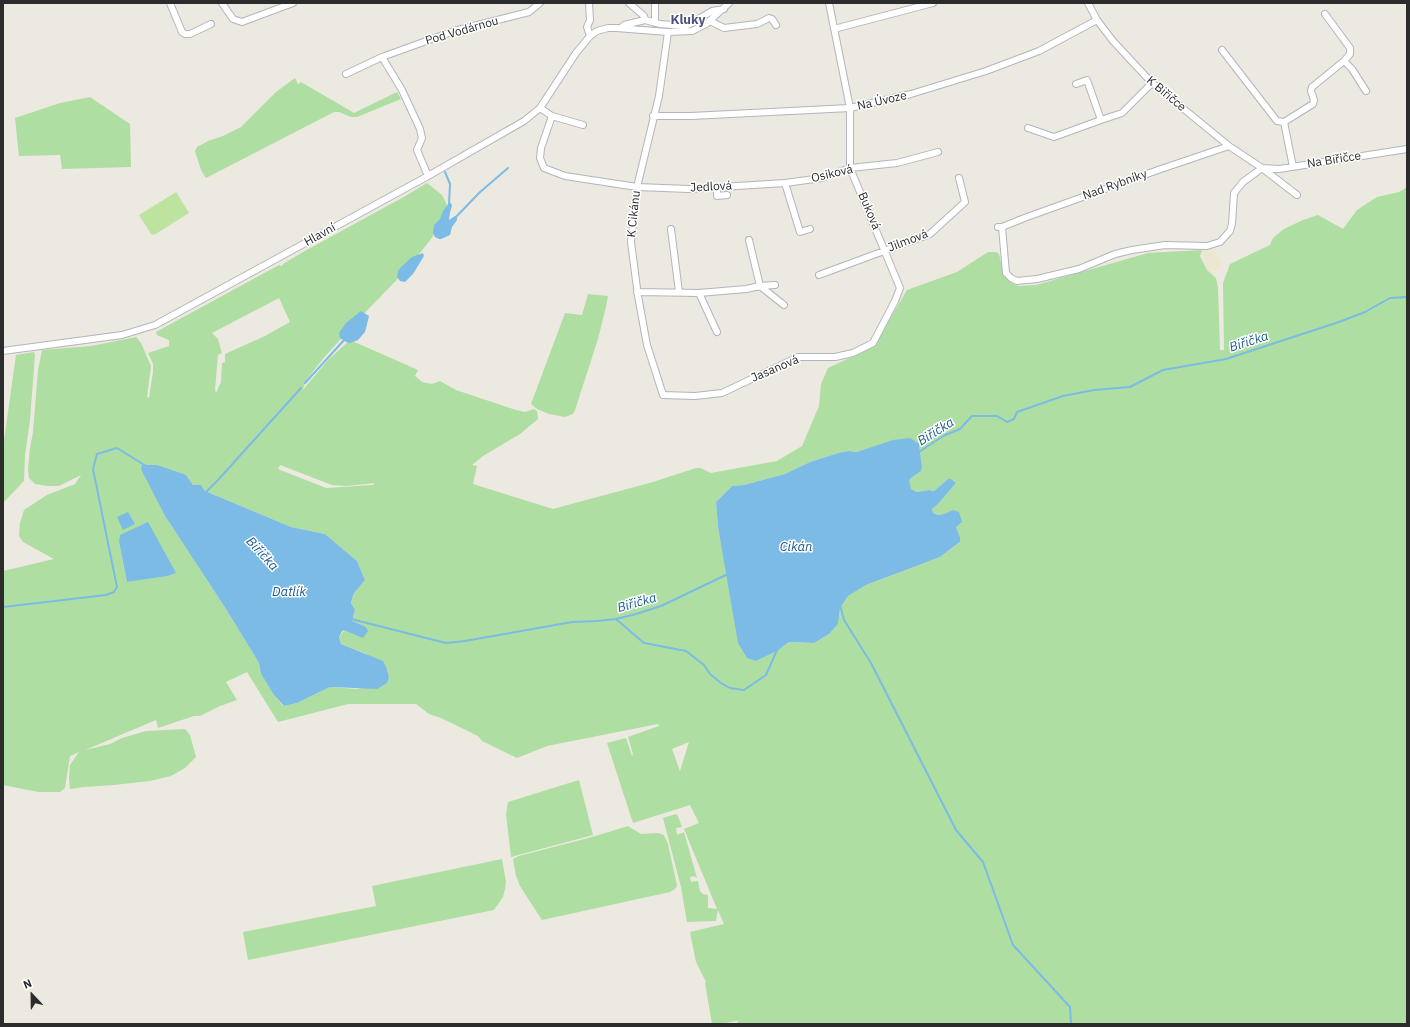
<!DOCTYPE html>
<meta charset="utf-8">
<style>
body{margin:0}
#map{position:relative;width:1410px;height:1027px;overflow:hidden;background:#ece9e0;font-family:"IBM Plex Sans",sans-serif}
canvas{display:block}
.frame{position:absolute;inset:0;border:4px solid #2c2c2c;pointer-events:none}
.north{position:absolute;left:12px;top:975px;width:40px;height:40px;-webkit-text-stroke:3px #fff;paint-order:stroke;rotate:338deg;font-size:11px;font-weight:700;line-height:16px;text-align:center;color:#2c2c2c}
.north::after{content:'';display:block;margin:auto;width:14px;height:18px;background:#2c2c2c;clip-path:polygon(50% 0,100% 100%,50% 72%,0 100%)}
</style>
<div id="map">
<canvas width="1410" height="1027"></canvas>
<div class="frame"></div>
<div class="north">N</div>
</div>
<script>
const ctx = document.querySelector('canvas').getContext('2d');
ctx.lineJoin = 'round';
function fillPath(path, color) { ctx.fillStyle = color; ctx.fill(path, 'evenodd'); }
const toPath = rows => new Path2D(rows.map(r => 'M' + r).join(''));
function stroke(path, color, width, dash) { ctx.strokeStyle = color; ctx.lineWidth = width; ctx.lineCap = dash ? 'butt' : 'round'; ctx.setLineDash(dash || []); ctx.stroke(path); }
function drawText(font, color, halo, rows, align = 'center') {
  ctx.font = font + ' "IBM Plex Sans",sans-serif'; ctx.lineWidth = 3; ctx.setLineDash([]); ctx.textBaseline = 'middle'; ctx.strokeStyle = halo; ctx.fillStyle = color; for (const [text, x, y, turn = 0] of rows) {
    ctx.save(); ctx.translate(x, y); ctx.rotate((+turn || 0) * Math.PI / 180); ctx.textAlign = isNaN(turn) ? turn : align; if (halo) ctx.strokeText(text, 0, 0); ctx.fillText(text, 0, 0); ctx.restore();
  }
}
fillPath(toPath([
 [1214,248,1222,266,1208,276,1202,250]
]), '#ece7d1');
fillPath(toPath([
 [295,78,298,84,301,82,354,113,397,92,401,99,357,117,351,117,339,112,334,112,206,178,201,170,195,151,197,147,208,141,223,136,241,127,276,92],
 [90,97,130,124,131,167,62,169,60,155,19,156,15,118,60,103],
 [427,183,442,195,447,205,442,222,431,239,409,267,355,323,322,360,307,379,302,391,328,360,350,340,418,370,415,376,422,382,432,384,440,381,456,390,516,410,525,412,534,409,537,411,538,419,520,434,483,456,472,465,477,466,473,484,553,509,653,482,696,468,701,468,711,473,777,461,802,446,819,406,821,384,828,368,873,347,907,290,957,272,988,252,996,252,999,254,1003,270,1007,280,1018,286,1036,285,1148,253,1202,250,1200,256,1207,270,1216,278,1218,288,1220,350,1224,350,1223,283,1230,264,1270,245,1273,238,1284,229,1303,220,1318,215,1343,229,1357,210,1377,197,1399,192,1407,187,1407,1024,737,1024,738,1020,736,1021,720,1024,712,1024,705,983,706,982,696,962,690,932,724,924,718,910,716,921,687,922,681,887,663,818,676,814,678,816,682,827,676,828,677,835,684,832,697,878,694,876,690,877,691,882,698,881,700,891,703,894,708,895,708,908,717,909,684,829,699,823,690,805,633,823,607,743,626,738,632,756,633,754,628,737,659,726,658,724,547,746,517,758,482,741,478,736,441,718,429,714,416,704,348,704,278,722,247,672,226,682,237,700,220,706,200,716,194,716,158,728,156,720,85,750,110,744,122,738,146,731,185,729,190,735,196,757,185,768,171,776,150,781,114,785,84,787,70,789,69,778,70,765,79,752,70,756,65,788,60,792,38,792,3,785,3,571,54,559,23,542,19,536,20,523,24,510,47,495,75,484,81,475,59,486,47,486,35,484,29,478,28,470,30,448,33,432,38,370,42,350,91,346,136,337,141,343,151,366,147,397,149,398,153,372,153,364,148,353,169,346,169,340,157,335,156,332,279,265,281,266,283,265,283,264,303,252,402,198],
 [279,298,290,322,265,336,225,354,225,362,222,363,221,382,216,393,215,390,218,355,222,353,218,339,212,333],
 [919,444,922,467,921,471,911,478,909,481,909,485,911,489,917,492,929,490,934,491,948,479,951,479,956,483,938,504,932,509,933,513,938,515,944,514,953,510,956,527,960,537,960,542,953,547,940,557,866,585,848,596,840,608,838,624,829,634,814,643,789,642,777,651,756,661,727,575,718,527,716,502,732,486,744,485,785,474,810,462,838,453,849,451,857,452],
 [280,465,332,485,346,486,375,483,373,485,326,488,278,469],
 [142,469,186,475,193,485,201,485,205,491,291,527,325,534,357,561,365,580,355,592,353,597,351,603,355,610,352,622,366,627,344,630,339,637,341,644,364,653,387,669,389,678,387,683,357,689,330,687,297,703,283,706,274,695,261,674,259,663,226,609,165,516],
 [119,542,176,573,168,576,127,582],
 [689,742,680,771,672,749],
 [588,294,608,296,606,307,598,339,575,410,573,414,565,417,549,414,537,409,531,404,565,313,582,315],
 [34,352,35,355,30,420,25,455,24,481,3,503,3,448,16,355],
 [579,780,593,835,511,857,506,814,508,802],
 [628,826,641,834,658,833,664,835,668,844,677,886,675,889,670,892,542,920,520,886,516,876,513,859,519,856,592,837],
 [502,859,506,882,505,889,503,897,494,910,248,960,243,932,376,906,372,886]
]), '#aedea1');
fillPath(toPath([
 [176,192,189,213,154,235,151,234,139,215]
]), '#bde49e');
fillPath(toPath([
 [449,203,451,203,452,206,450,212,449,220,455,216,457,218,457,220,452,227,450,235,441,239,439,239,435,237,433,233,434,225,440,219,443,211],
 [423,253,424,256,413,274,405,282,400,281,397,277,398,271,401,267,412,257],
 [361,311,369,316,365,332,358,340,350,343,346,342,340,338,339,333,346,323],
 [910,438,919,444,922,467,921,471,911,478,909,481,911,489,917,492,929,490,934,491,948,479,951,479,956,483,938,504,932,509,933,513,938,515,944,514,953,510,959,512,962,522,956,527,960,537,960,542,953,547,940,557,866,585,848,596,840,608,838,624,829,634,814,643,789,642,777,651,756,661,747,658,738,643,718,527,716,502,732,486,744,485,785,474,810,462,838,453,849,451,857,452,893,440],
 [142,465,157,465,186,475,193,485,201,485,205,491,291,527,325,534,357,561,365,580,355,592,353,596,351,603,355,610,352,621,366,627,368,631,363,638,344,630,342,631,339,637,341,644,383,661,387,669,389,678,387,683,377,689,330,687,297,703,284,706,274,695,261,674,259,663,226,609,165,516,141,469],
 [128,512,135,524,123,530,117,517],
 [148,522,176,573,168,576,127,582,119,542,120,535]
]), '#7cbbe5');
stroke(toPath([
 [445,172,450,184,449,205],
 [455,218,479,193,508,168],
 [305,383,345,339],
 [919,452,943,436,960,429,972,416,997,416,1007,422,1014,419,1017,412,1063,396,1094,390,1130,387,1163,370,1226,359,1339,322,1365,312,1390,298,1407,297],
 [205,493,218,480,301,388],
 [840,605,844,620,871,663,956,830,983,862,1013,945,1070,1007,1071,1024],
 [3,607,106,595,114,592,117,587,93,469,97,454,117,448,146,466],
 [351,619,446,643,465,641,572,622,597,621,616,619,636,614,661,606,728,574],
 [616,619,644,643,686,651,704,665,710,674,721,683,730,688,744,690,766,675,777,650]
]), '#7cbbe5', 2);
const street = toPath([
 [170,3,182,32,185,34,190,34,211,24],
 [222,3,233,19,242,22,293,3],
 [589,3,590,20,587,27,590,36],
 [629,3,644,16,645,20],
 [1088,3,1097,20,1113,41,1152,83,1229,146,1262,168,1297,195],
 [710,21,724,28,757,24,769,18,772,19,776,25],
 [655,23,655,3],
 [621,28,624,25,645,20,660,24,685,26,690,24,712,11,724,9],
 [834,29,933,3],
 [668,32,659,96,637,187,631,242,638,296,647,345,663,395,695,396,722,393,798,357,835,357,853,353,873,343,895,301,900,288,850,168,850,108,829,3],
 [1222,50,1277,121,1284,122,1293,167],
 [1344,61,1352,69,1366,91],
 [346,74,382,57],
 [1076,84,1087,80,1101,120],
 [540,108,552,116,541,148,540,158,544,168,565,176,637,187,689,189,785,183,822,178,850,168,897,163,938,152],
 [552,116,583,125],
 [653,116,691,116,850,108,911,94,986,71,1039,51,1097,20],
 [1284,122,1313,104,1314,100,1311,91,1312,87,1344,61,1350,54,1350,48,1325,14],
 [1028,128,1054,137,1101,120,1122,113,1152,83],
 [428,176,417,150,422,138,420,129,402,90,382,57,454,31,529,12,540,3],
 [785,183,800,232,810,229],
 [717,187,717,196,727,195],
 [998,227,1002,227,1027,217,1158,170,1229,146],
 [1002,227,1006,273,1011,278,1017,281,1037,279,1079,269,1115,254,1132,250,1165,245,1207,246,1220,242,1230,231,1232,224,1234,193,1243,182,1262,168,1279,169,1407,149],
 [671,229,679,292],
 [749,240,760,286],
 [819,275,930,234,965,202,959,178],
 [760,286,784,305],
 [637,292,699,293,746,289,760,286,775,285],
 [699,293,717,332],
 [3,351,122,335,155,325,428,176,524,121,540,108,576,53,590,36,597,31,608,28,616,28,668,32,692,31,706,24,729,3]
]);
stroke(street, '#b3b4be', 8);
stroke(street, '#fff', 6);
drawText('12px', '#2c2c2c', '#fff', [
 ["Pod Vodárnou",462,31,-16],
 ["K Biřičce",1166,94,40],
 ["Na Úvoze",882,101,-13],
 ["Na Biřičce",1334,160,-9],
 ["Osiková",832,174,-13],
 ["Nad Rybníky",1115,185,-20],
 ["Jedlová",711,187,-3],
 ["Buková",869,211,67],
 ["K Cikánu",634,214,-84],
 ["Hlavní",320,235,-29],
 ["Jilmová",908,241,-21],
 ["Jasanová",775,369,-23]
]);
drawText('bold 13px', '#505279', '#fff', [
 ["Kluky",688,20]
]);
drawText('italic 13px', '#195993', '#fff', [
 ["Biřička",1249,342,-18],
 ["Biřička",936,432,-32],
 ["Cikán",796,547],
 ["Biřička",262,554,47],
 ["Datlík",289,592],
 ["Biřička",637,603,-16]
]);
</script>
